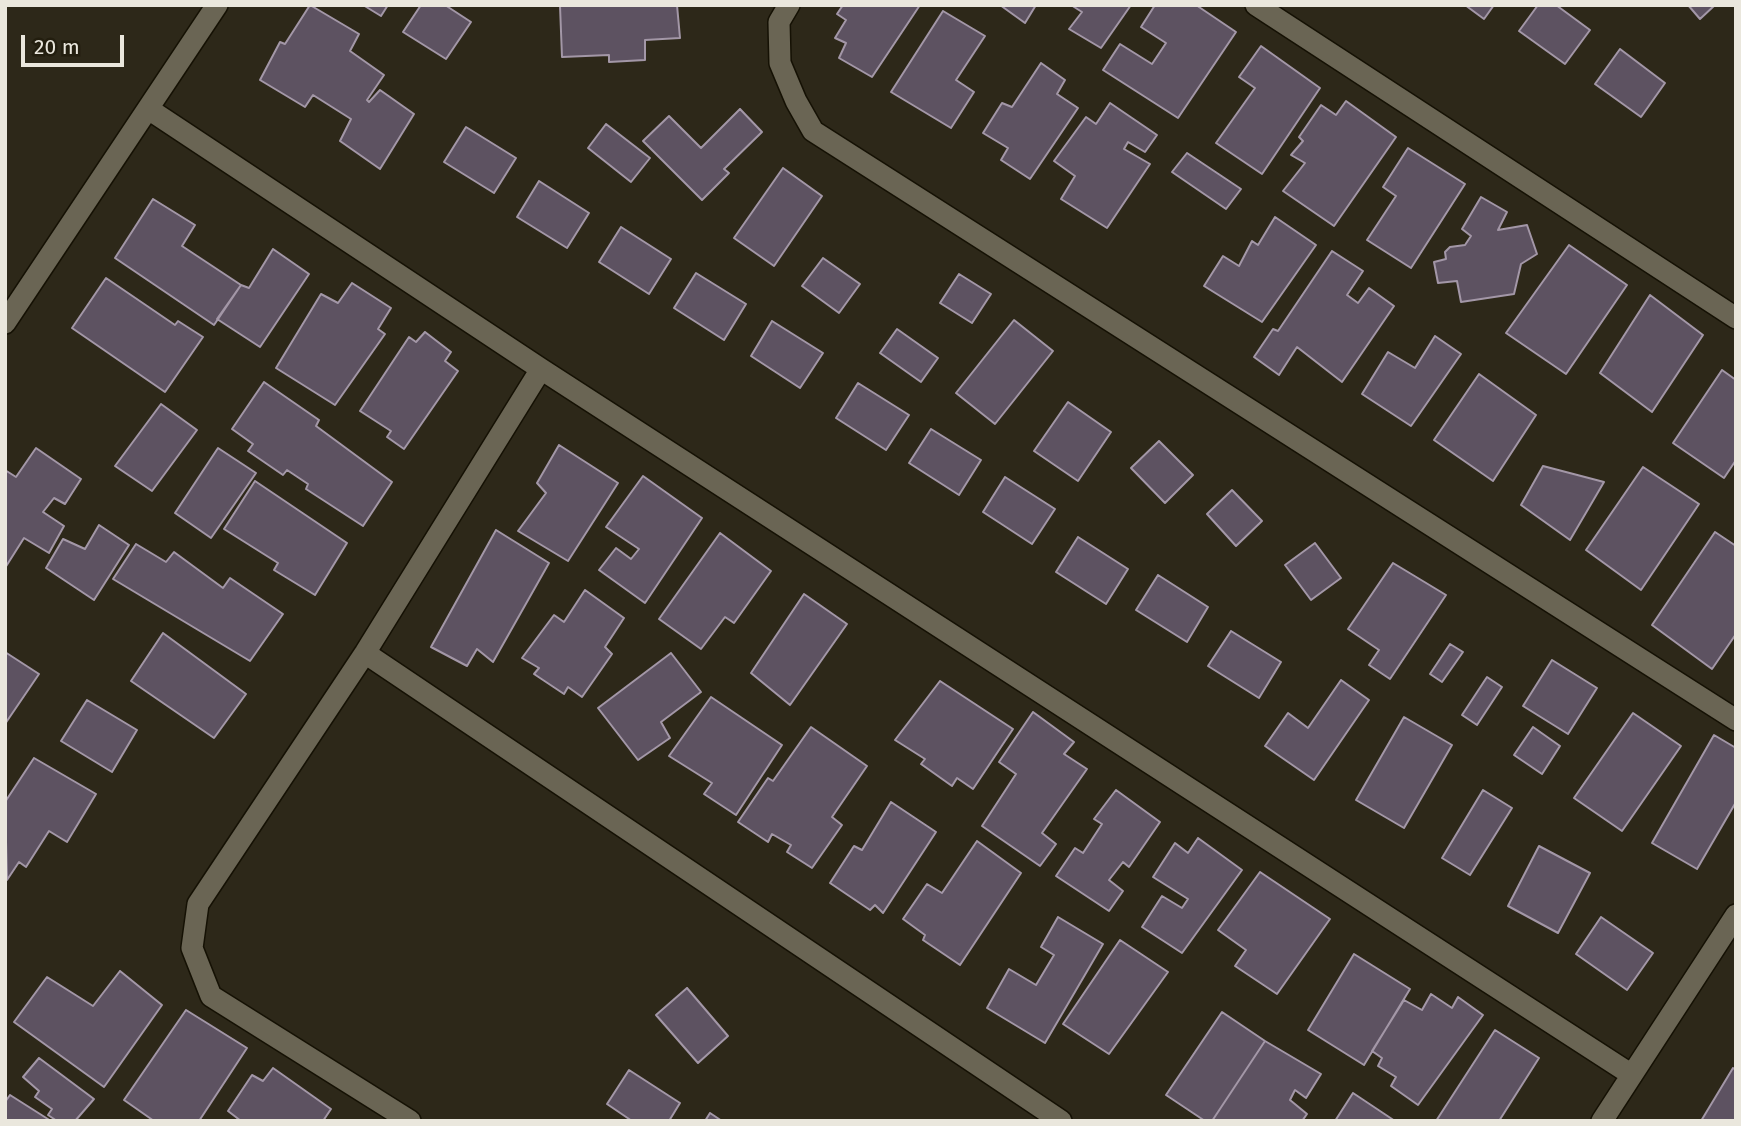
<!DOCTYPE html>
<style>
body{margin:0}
#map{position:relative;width:1741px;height:1126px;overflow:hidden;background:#2d2819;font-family:"Fira Sans",sans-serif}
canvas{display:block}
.frame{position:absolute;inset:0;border:7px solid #eae7dd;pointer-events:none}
.scale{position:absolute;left:21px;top:35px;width:103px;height:32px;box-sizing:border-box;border:4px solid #eae7dd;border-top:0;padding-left:9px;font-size:21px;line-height:24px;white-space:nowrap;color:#eae7dd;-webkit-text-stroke:5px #231e0f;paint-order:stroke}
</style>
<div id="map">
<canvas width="1741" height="1126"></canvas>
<div class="frame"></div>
<div class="scale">20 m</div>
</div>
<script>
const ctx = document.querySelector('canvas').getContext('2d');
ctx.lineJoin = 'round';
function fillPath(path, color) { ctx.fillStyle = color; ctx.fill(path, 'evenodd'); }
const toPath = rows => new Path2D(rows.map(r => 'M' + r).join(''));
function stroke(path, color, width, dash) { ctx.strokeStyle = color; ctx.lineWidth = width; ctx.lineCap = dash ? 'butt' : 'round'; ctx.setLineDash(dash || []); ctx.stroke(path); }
const building = toPath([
 [310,5,359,34,350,51,384,75,367,100,369,102,380,90,414,114,380,169,340,141,351,119,313,95,305,107,260,80,280,42,285,44,310,5],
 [363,5,388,5,381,16,363,5],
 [421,5,445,5,471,22,446,59,403,32,421,5],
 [677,5,680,38,645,40,645,60,609,62,609,55,562,57,560,6,677,5],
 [843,5,920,5,872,77,839,58,846,43,835,38,846,20,837,14,843,5],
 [1000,5,1036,5,1025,23,1000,5],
 [1071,5,1131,5,1101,48,1069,29,1082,12,1071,5],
 [1155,5,1196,5,1236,32,1178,118,1103,70,1120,44,1152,64,1166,43,1141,27,1155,5],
 [1465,5,1494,5,1484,19,1465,5],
 [1538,5,1556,5,1590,30,1565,64,1519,31,1538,5],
 [1688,5,1715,5,1700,19,1688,5],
 [943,11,985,36,956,80,974,92,951,128,891,92,943,11],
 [1261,46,1320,88,1262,174,1216,143,1255,88,1239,77,1261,46],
 [1620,49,1665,83,1641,117,1595,84,1620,49],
 [1041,63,1065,80,1057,94,1078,108,1030,179,1001,160,1008,148,983,133,1002,103,1012,107,1041,63],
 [1346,101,1396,137,1334,226,1283,191,1305,163,1291,155,1303,141,1299,137,1321,105,1336,115,1346,101],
 [1110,103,1157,135,1145,152,1128,142,1124,149,1150,164,1107,228,1061,199,1075,176,1054,161,1086,117,1096,124,1110,103],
 [740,109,762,132,724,169,729,173,702,200,643,141,669,116,701,148,740,109],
 [606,124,650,158,631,182,588,148,606,124],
 [466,127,516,158,494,193,444,162,466,127],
 [1408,148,1465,184,1411,268,1367,240,1396,196,1383,187,1408,148],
 [1187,153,1241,189,1226,209,1172,172,1187,153],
 [783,168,822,196,774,266,734,238,783,168],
 [539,181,589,213,567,248,517,217,539,181],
 [1481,197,1507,212,1498,230,1527,225,1537,254,1521,264,1514,294,1461,302,1457,281,1438,283,1434,262,1446,259,1445,252,1450,247,1465,245,1471,236,1462,229,1481,197],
 [153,199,195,225,182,246,241,285,214,325,115,258,153,199],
 [1275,217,1316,245,1262,322,1204,286,1223,256,1239,266,1252,241,1258,245,1275,217],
 [621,227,671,259,649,294,599,262,621,227],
 [1569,245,1627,285,1566,374,1506,333,1569,245],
 [273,249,309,274,260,347,217,319,241,285,249,288,273,249],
 [1332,251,1363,271,1347,295,1358,303,1369,288,1394,306,1342,382,1297,347,1279,375,1254,357,1273,329,1278,331,1332,251],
 [823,258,860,284,839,313,802,286,823,258],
 [696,273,746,304,724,340,674,308,696,273],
 [959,274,991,294,972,323,940,303,959,274],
 [106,278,175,325,178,321,203,337,165,392,72,328,106,278],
 [352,283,391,308,378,329,385,334,335,405,276,368,321,294,338,303,352,283],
 [1650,295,1703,335,1652,412,1600,373,1650,295],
 [1014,320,1053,351,995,424,956,393,1014,320],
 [772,321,823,353,800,388,751,356,772,321],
 [897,329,938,358,921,382,880,353,897,329],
 [425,332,451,352,445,361,458,371,404,449,387,437,391,431,360,411,409,337,416,342,425,332],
 [1435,336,1461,354,1411,426,1362,394,1388,352,1415,368,1435,336],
 [1722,370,1736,380,1736,460,1724,478,1673,443,1722,370],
 [1479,374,1536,415,1493,481,1434,440,1479,374],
 [264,382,319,420,316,426,392,482,363,526,306,489,308,484,287,470,283,475,248,451,253,444,232,429,264,382],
 [858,383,909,415,886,450,836,418,858,383],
 [1068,402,1111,432,1078,481,1034,451,1068,402],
 [161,404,197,430,152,491,115,466,161,404],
 [931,429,981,460,959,495,909,463,931,429],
 [1159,441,1193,475,1165,503,1131,468,1159,441],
 [559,445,618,483,568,561,518,531,546,493,537,483,559,445],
 [36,448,81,479,65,504,54,498,43,512,64,526,49,553,24,538,5,568,5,470,16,477,36,448],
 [218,448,256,473,211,538,175,513,218,448],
 [1543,466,1604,482,1570,540,1521,505,1543,466],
 [1643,467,1699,504,1641,590,1586,550,1643,467],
 [643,476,702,518,645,603,599,570,616,548,631,559,639,549,606,527,643,476],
 [1005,477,1055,509,1032,544,983,512,1005,477],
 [255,481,347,543,315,595,274,570,278,563,224,529,255,481],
 [1232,490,1262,521,1236,546,1207,514,1232,490],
 [99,525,129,545,94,600,46,568,63,539,85,549,99,525],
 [496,530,549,563,493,662,477,649,467,666,431,647,496,530],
 [1715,532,1736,546,1736,634,1712,669,1652,625,1715,532],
 [720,533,771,571,734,623,725,617,701,649,659,619,720,533],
 [1078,537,1128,569,1106,604,1056,572,1078,537],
 [1315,543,1341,578,1311,600,1285,565,1315,543],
 [136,544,166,562,174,552,223,588,230,578,283,614,250,661,113,579,136,544],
 [1393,563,1446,595,1390,679,1369,665,1379,650,1348,629,1393,563],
 [1158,575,1208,607,1187,642,1136,610,1158,575],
 [585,590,624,618,605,647,612,654,582,697,568,687,564,694,534,674,539,668,522,658,554,615,564,622,585,590],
 [804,594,847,624,790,705,751,673,804,594],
 [1231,631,1281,662,1259,698,1208,666,1231,631],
 [163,633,246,694,214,738,131,681,163,633],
 [1450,644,1463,652,1442,682,1430,674,1450,644],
 [5,652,39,674,5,724,5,652],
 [671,653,701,692,661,722,670,738,638,760,598,708,671,653],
 [1552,660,1597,688,1568,734,1523,706,1552,660],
 [1487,677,1502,687,1477,725,1462,715,1487,677],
 [1341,680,1369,700,1314,780,1265,746,1288,713,1308,728,1341,680],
 [940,681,1013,729,973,789,957,778,952,786,921,764,925,759,895,740,940,681],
 [711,697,782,745,736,815,704,794,712,783,669,756,711,697],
 [87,700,137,730,112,772,61,741,87,700],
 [1033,712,1074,742,1064,754,1087,769,1042,833,1056,844,1040,866,982,826,1016,774,999,762,1033,712],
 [1633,713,1681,746,1622,831,1574,798,1633,713],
 [1404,717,1452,745,1404,828,1356,800,1404,717],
 [811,727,867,766,832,817,842,825,812,868,787,852,791,845,772,834,768,842,738,822,768,778,773,781,811,727],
 [1533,727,1560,746,1542,774,1514,755,1533,727],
 [1714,735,1736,748,1736,802,1697,869,1652,843,1714,735],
 [34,758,96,794,67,842,49,831,26,867,19,862,7,880,5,802,34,758],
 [1116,790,1160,822,1129,867,1123,862,1109,880,1123,891,1109,911,1056,876,1075,848,1083,853,1102,824,1094,819,1116,790],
 [1483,790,1512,808,1470,875,1442,858,1483,790],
 [891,802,936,832,883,913,875,905,870,910,830,883,854,846,862,850,891,802],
 [1198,838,1242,870,1182,953,1142,927,1162,896,1182,908,1188,899,1153,877,1175,843,1188,853,1198,838],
 [977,841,1021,873,960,965,923,940,925,935,903,919,927,884,942,893,977,841],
 [1539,846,1590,873,1558,933,1508,906,1539,846],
 [1260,872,1330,919,1277,994,1235,966,1246,950,1218,930,1260,872],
 [1058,917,1103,944,1045,1043,987,1008,1009,969,1036,985,1054,955,1041,947,1058,917],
 [1601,917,1653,953,1627,990,1576,954,1601,917],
 [1120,940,1168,972,1109,1054,1063,1024,1120,940],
 [1354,954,1410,989,1364,1065,1308,1030,1354,954],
 [120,971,162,1005,104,1087,14,1022,47,977,93,1006,120,971],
 [687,988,728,1036,698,1063,656,1015,687,988],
 [1431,994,1452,1008,1458,997,1483,1015,1418,1105,1391,1086,1396,1077,1378,1066,1382,1058,1372,1051,1404,1000,1422,1010,1431,994],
 [186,1010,247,1048,199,1121,154,1121,124,1100,186,1010],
 [1222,1012,1265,1041,1212,1121,1205,1121,1166,1095,1222,1012],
 [1495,1030,1539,1058,1499,1121,1436,1121,1495,1030],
 [1265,1041,1321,1074,1306,1098,1295,1090,1290,1100,1307,1114,1302,1121,1212,1121,1265,1041],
 [39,1058,94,1099,75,1121,57,1121,48,1115,52,1109,35,1097,39,1091,23,1077,39,1058],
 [273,1068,331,1109,323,1121,241,1121,228,1111,252,1075,263,1081,273,1068],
 [1733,1068,1736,1070,1736,1121,1701,1121,1733,1068],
 [629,1070,680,1103,669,1121,632,1121,607,1104,629,1070],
 [1353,1093,1395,1121,1335,1121,1353,1093],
 [10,1095,51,1121,5,1121,5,1102,10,1095],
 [710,1113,722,1121,705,1121,710,1113]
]);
fillPath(building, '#5d5261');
stroke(building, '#a397a7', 2);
const minor = toPath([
 [789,5,779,22,780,63,796,101,813,131,1736,720],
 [1256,5,1736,318],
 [150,110,541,369,1632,1075],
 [5,323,217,5],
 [365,653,1061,1121],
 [410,1121,211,996,192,948,198,904,365,653,541,369],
 [1602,1121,1736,915]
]);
stroke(minor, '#151104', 24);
stroke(minor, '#6a6554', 21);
</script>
